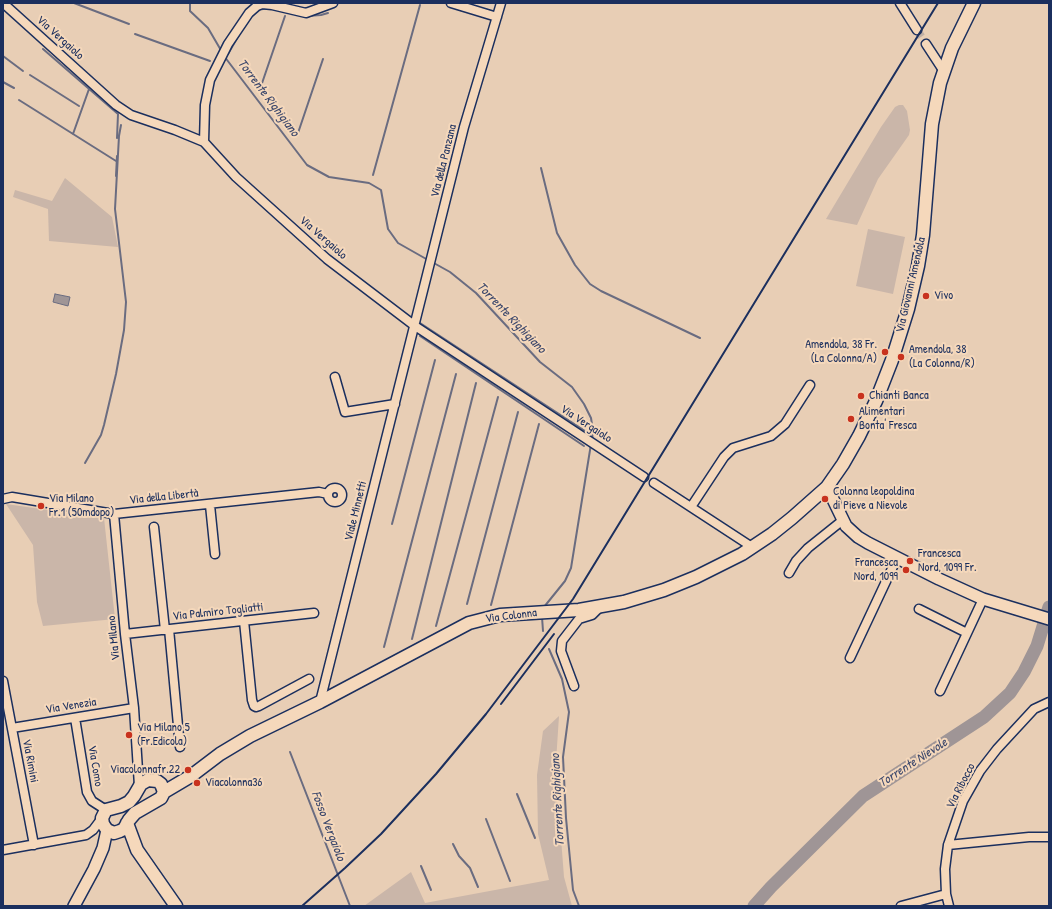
<!DOCTYPE html>
<meta charset="utf-8">
<style>
body{margin:0}
#map{position:relative;width:1052px;height:909px;overflow:hidden;background:#e8ceb5;font-family:"Patrick Hand",sans-serif}
canvas{display:block}
.frame{position:absolute;inset:0;border:4px solid #1b2f5e;pointer-events:none}
</style>
<div id="map">
<canvas width="1052" height="909"></canvas>
<div class="frame"></div>
</div>
<script>
const ctx = document.querySelector('canvas').getContext('2d');
ctx.lineJoin = 'round';
function fillPath(path, color) { ctx.fillStyle = color; ctx.fill(path, 'evenodd'); }
const toPath = rows => new Path2D(rows.map(r => 'M' + r).join(''));
function stroke(path, color, width, dash) { ctx.strokeStyle = color; ctx.lineWidth = width; ctx.lineCap = dash ? 'butt' : 'round'; ctx.setLineDash(dash || []); ctx.stroke(path); }
function drawText(font, color, halo, rows, align = 'center') {
  ctx.font = font + ' "Patrick Hand",sans-serif'; ctx.lineWidth = 4; ctx.setLineDash([]); ctx.textBaseline = 'middle'; ctx.strokeStyle = halo; ctx.fillStyle = color; for (const [text, x, y, turn = 0] of rows) {
    ctx.save(); ctx.translate(x, y); ctx.rotate((+turn || 0) * Math.PI / 180); ctx.textAlign = isNaN(turn) ? turn : align; if (halo) ctx.strokeText(text, 0, 0); ctx.fillText(text, 0, 0); ctx.restore();
  }
}
fillPath(toPath([
 [899,105,903,105,907,111,910,130,909,135,878,179,857,225,826,219,881,127,895,107],
 [65,178,112,217,118,247,49,241,48,209,13,197,15,190,52,201],
 [868,229,905,237,893,294,856,286],
 [6,504,104,518,115,619,43,626,37,602,33,545],
 [559,716,555,777,560,825,564,877,572,906,364,906,411,872,425,903,549,880,538,834,537,775,543,731]
]), '#cab6a9');
const water = toPath([
 [55,294,70,297,68,306,53,302,55,294]
]);
fillPath(water, '#9f9596');
stroke(water, '#6a6c80', 1);
stroke(toPath([
 [74,3,129,24],
 [190,3,190,11,208,28,222,52],
 [258,10,268,8],
 [307,16,321,15,328,13],
 [135,34,210,61],
 [43,49,118,114,117,138],
 [228,54,239,35],
 [3,56,23,71],
 [224,56,307,165,329,177,369,183,381,190,388,229,398,243,428,260],
 [30,75,79,106],
 [3,82,14,88],
 [259,92,285,16],
 [19,100,116,161],
 [73,134,89,89],
 [297,136,323,59],
 [541,168,557,233,575,265,590,284,601,291,700,338],
 [373,175,420,5],
 [116,176,117,156],
 [432,262,450,272,476,293,540,362,572,387,584,404,591,418,593,431,592,440],
 [420,323,585,431],
 [420,336,584,446],
 [85,463,101,435,104,425,116,374,124,330,126,302,115,209,119,136,121,125],
 [392,524,435,360],
 [467,604,518,412],
 [491,605,539,424],
 [544,607,565,581,571,568,591,444],
 [542,617,543,631],
 [436,626,498,397],
 [412,639,476,383],
 [384,647,456,374],
 [549,649,562,679,569,712,563,757,566,818,573,890,579,906],
 [290,752,350,906],
 [517,794,535,838],
 [486,819,510,881],
 [453,844,459,856,470,868,478,887],
 [421,866,431,890]
]), '#6a6c80', 2);
stroke(toPath([
 [754,906,771,887,863,796,984,717,1010,693,1024,672,1037,646,1049,607]
]), '#9f9596', 13);
stroke(toPath([
 [917,30,926,44]
]), '#bfaea4', 8, [8, 4]);
const street = toPath([
 [3,3,116,105,131,115,175,130,204,142,236,177,327,259,415,326,644,477],
 [451,3,497,17],
 [900,3,917,30],
 [926,44,943,70],
 [204,142,205,105,210,80,228,44,249,13,257,6,262,4,272,5,306,13,333,3],
 [335,377,345,412,395,404],
 [654,483,752,547],
 '328 495a7 7 0 1 1 14 0a7 7 0 1 1-14 0Z',
 [3,499,12,497,114,514,319,492,328,494],
 [210,505,215,554],
 [691,507,724,457,733,448,771,436,785,424,810,385],
 [114,514,125,634,134,708,139,786],
 [154,527,165,630],
 [789,573,796,561,808,548,843,520],
 [919,609,967,633],
 [244,621,252,700,254,706,256,707,259,706,309,679],
 [169,629,180,747],
 [125,634,314,613],
 [850,658,897,558],
 [3,681,34,845],
 [574,686,561,651,562,641,579,619,592,615,600,607],
 [940,691,983,599],
 [320,702,464,127,501,3],
 [75,718,87,792,92,801,106,810],
 [12,728,134,708],
 [948,845,1029,837,1049,837],
 [3,850,86,835,93,830,102,818],
 [901,906,946,894],
 [949,906,946,894,945,869,948,845,963,801,980,771,997,749,1034,709,1049,702]
]);
const secondary = toPath([
 [827,487,846,526,858,537,868,543,939,579,983,599,1049,619],
 [74,906,94,869,103,848,107,830]
]);
const primary = toPath([
 [148,780,157,781,161,784,164,792,161,798,135,813,129,820,124,829,120,831,114,833,107,830,103,824,102,818,106,810,121,806,129,802,134,796,141,784,148,780],
 [164,792,191,776,220,754,250,736,320,702,469,623,500,615,579,610,624,602,664,590,696,577,742,554,772,534,792,518,827,487,843,464,859,436,876,401,892,360,908,309,918,266,923,235,932,124,940,83,952,48,974,3],
 [127,823,137,850,176,906]
]);
stroke(street, '#1b2f5e', 11);
stroke(secondary, '#1b2f5e', 14);
stroke(primary, '#1b2f5e', 15);
stroke(street, '#f5d8bb', 8);
stroke(secondary, '#f5d8bb', 11);
stroke(primary, '#f5d8bb', 12);
stroke(toPath([
 [501,704,554,634],
 [302,906,345,868,381,834,436,774,486,714,573,599,938,3]
]), '#1b2f5e', 2);
for (const [x, y, r, color] of [
 [926,296,4,"#c8321e"],
 [885,352,4,"#c8321e"],
 [901,357,4,"#c8321e"],
 [861,396,4,"#c8321e"],
 [851,419,4,"#c8321e"],
 [825,499,4,"#c8321e"],
 [41,506,4,"#c8321e"],
 [910,561,4,"#c8321e"],
 [906,570,4,"#c8321e"],
 [129,735,4,"#c8321e"],
 [188,770,4,"#c8321e"],
 [197,783,4,"#c8321e"]
]) { const dot = new Path2D(); dot.arc(x, y, r, 0, 2 * Math.PI); ctx.fillStyle = color; ctx.fill(dot); stroke(dot, '#f5d8bb', 1.5); }
drawText('12px', '#1b2f5e', '#f5d8bb', [
 ["Via Vergaiolo",60,38,42],
 ["Via della Panzana",444,161,-76],
 ["Via Vergaiolo",323,238,41],
 ["Via Giovanni Amendola",911,285,-77],
 ["Via Vergaiolo",586,424,33],
 ["Via della Libertà",164,497,-6],
 ["Viale Minnetti",356,511,-76],
 ["Via Palmiro Togliatti",218,612,-6],
 ["Via Colonna",511,616,-7],
 ["Via Milano",114,638,-96],
 ["Via Venezia",71,706,-9],
 ["Via Rimini",30,761,79],
 ["Via Como",95,766,80],
 ["Via Ribocco",961,786,-63]
]);
drawText('12px', '#1b2f5e', '#f5d8bb', [
 ["Vivo",934,296],
 ["Amendola, 38 Fr.",877,345,"right"],
 ["(La Colonna/A)",877,359,"right"],
 ["Amendola, 38",909,350],
 ["(La Colonna/R)",909,364],
 ["Chianti Banca",869,396],
 ["Alimentari",859,412],
 ["Bonta' Fresca",859,426],
 ["Colonna leopoldina",833,492],
 ["di Pieve a Nievole",833,506],
 ["Via Milano",49,499],
 ["Fr.1 (50mdopo)",49,513],
 ["Francesca",918,554],
 ["Nord, 1099 Fr.",918,568],
 ["Francesca",898,563,"right"],
 ["Nord, 1099",898,577,"right"],
 ["Via Milano 5",137,728],
 ["(Fr.Edicola)",137,742],
 ["Viacolonnafr.22",180,770,"right"],
 ["Viacolonna36",205,783]
], 'left');
drawText('italic 13px', '#3c486c', '#f5d8bb', [
 ["Torrente Righigiano",268,98,53],
 ["Torrente Righigiano",511,318,46],
 ["Torrente Nievole",913,763,-33],
 ["Torrente Righigiano",558,800,-93],
 ["Fosso Vergaiolo",328,826,69]
]);
</script>
